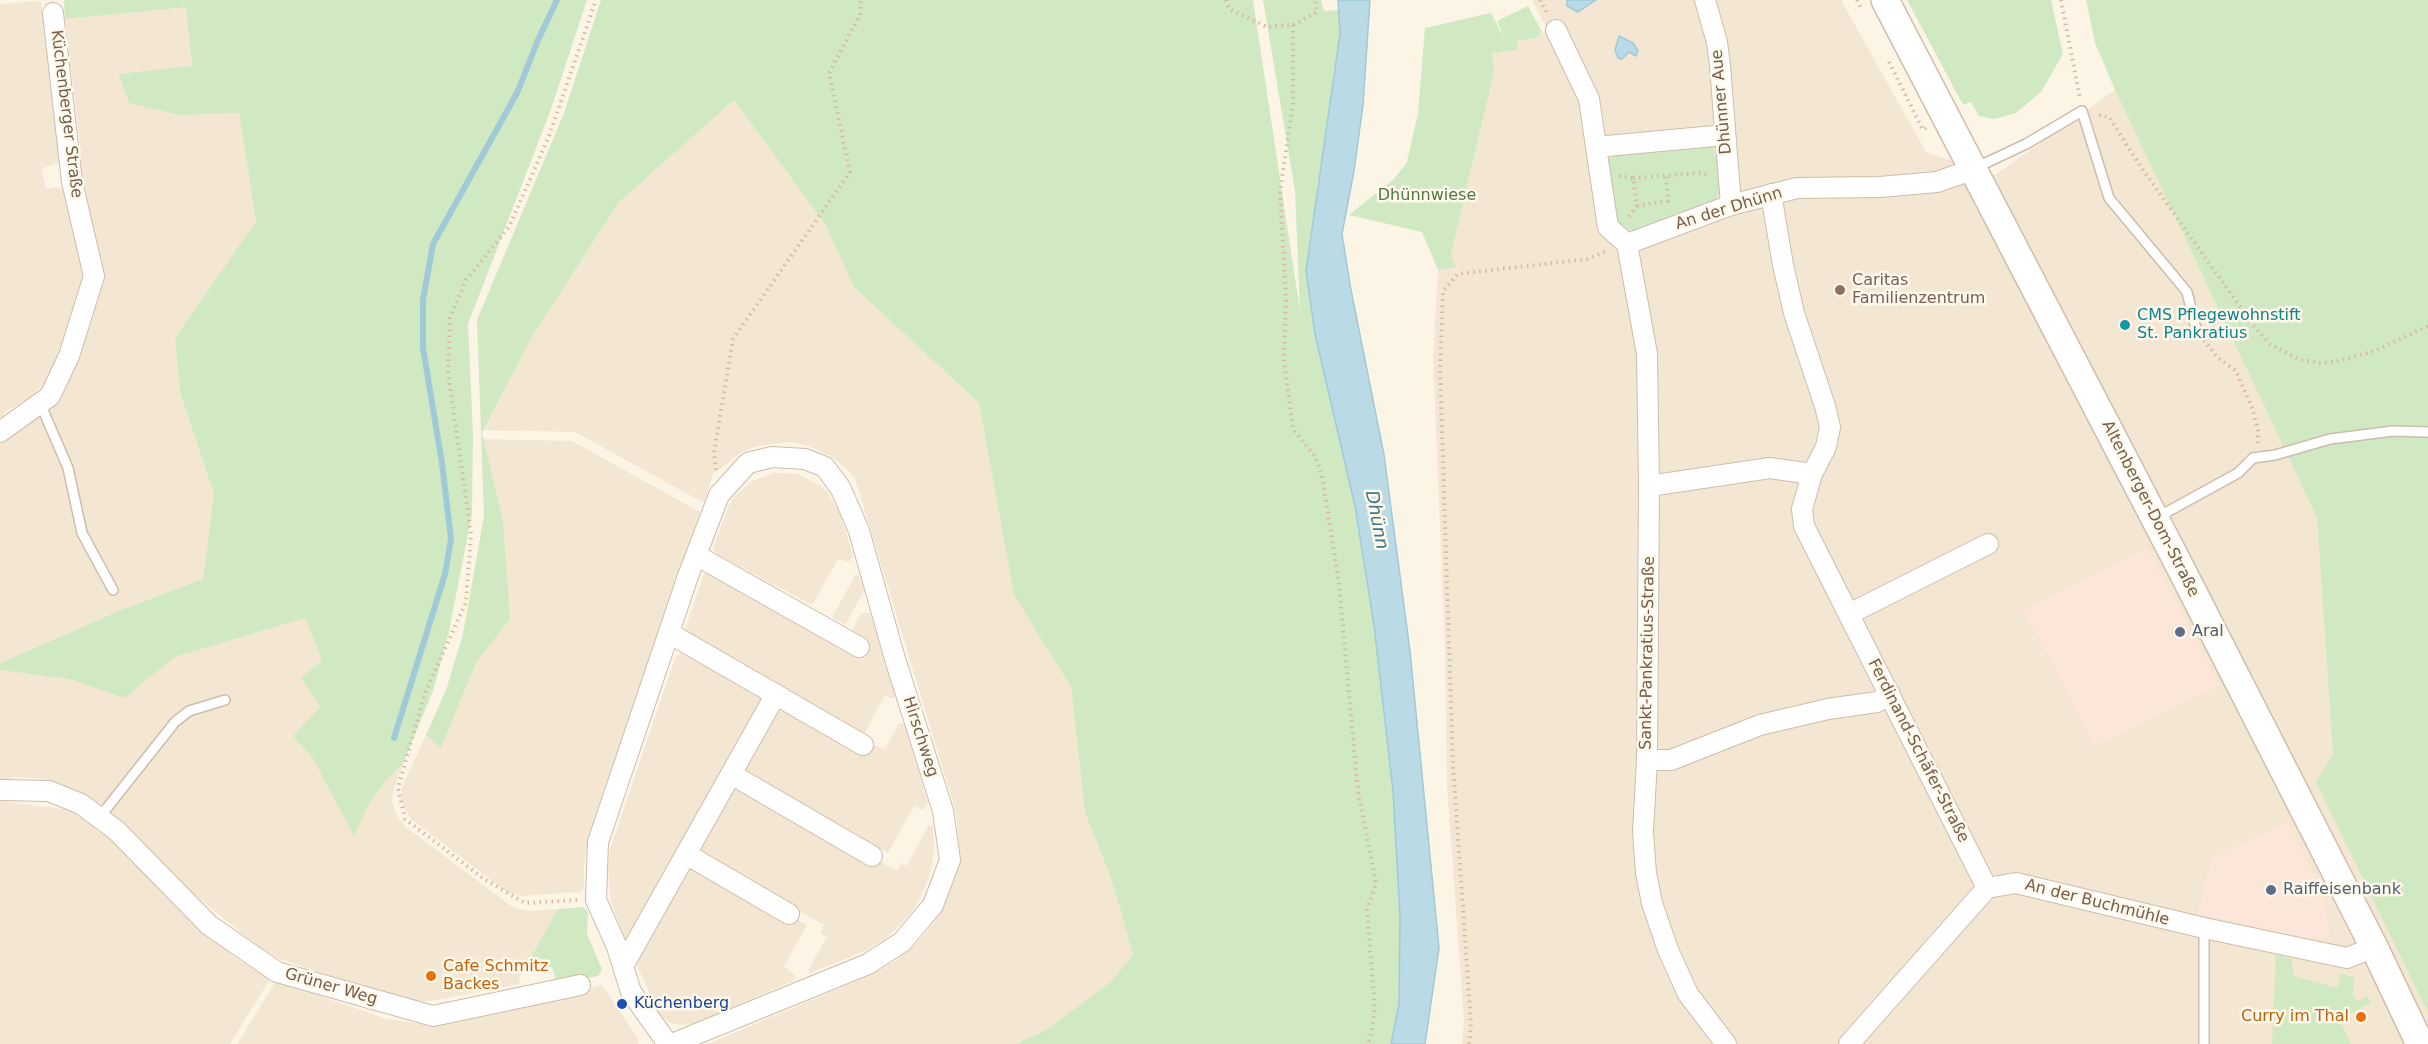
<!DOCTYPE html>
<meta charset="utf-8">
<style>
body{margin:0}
canvas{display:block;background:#fcf5e5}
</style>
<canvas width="2428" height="1044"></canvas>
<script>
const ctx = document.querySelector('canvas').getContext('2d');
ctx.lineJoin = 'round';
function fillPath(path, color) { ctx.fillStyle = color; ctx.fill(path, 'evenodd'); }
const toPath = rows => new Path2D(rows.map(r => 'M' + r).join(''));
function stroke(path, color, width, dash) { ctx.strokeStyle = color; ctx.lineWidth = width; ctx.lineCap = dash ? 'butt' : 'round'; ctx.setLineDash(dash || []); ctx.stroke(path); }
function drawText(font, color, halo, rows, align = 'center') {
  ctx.font = font + ' "DejaVu Sans",sans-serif'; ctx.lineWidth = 5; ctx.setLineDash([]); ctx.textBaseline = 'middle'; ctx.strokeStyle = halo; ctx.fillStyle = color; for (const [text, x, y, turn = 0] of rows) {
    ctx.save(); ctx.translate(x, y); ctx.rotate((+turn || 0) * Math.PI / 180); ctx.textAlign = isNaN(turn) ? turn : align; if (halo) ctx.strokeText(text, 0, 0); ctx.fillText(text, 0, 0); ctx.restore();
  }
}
fillPath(toPath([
 [1532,0,1841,0,1926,152,1995,175,2115,90,2317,518,2333,755,2317,782,2428,1013,2428,1044,1462,1044,1464,1021,1447,786,1445,647,1433,358,1438,270,1456,267,1451,254,1494,74,1492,53,1517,50,1516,41,1535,38,1547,29],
 [41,1,59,162,41,169,46,189,56,187,64,190,88,270,57,364,50,378,29,398,3,413,4,416,0,418,0,4],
 [186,6,192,67,119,75,181,115,239,113,256,221,175,338,180,392,214,494,203,579,121,610,0,663,0,437,40,413,101,261,82,186,77,155,81,153,65,19],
 [734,100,825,224,854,287,979,403,1014,594,1071,687,1085,813,1111,878,1133,954,1112,981,1046,1030,1016,1044,708,1044,871,975,896,961,917,943,935,921,948,896,956,869,959,841,955,809,855,478,849,471,834,458,806,445,790,442,756,446,740,453,713,474,704,503,575,432,484,430,533,335,619,202],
 [483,439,572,441,700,512,589,834,584,865,584,888,580,892,522,896,508,893,411,819,401,801,402,787,426,735,441,748,476,663,510,619,503,520],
 [774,473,798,474,819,485,828,493,840,513,853,556,849,562,838,559,812,605,717,554,713,549,728,507,734,497,752,481],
 [707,566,849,636,861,614,865,612,870,614,896,696,891,698,885,695,864,734,683,635],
 [856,574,859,576,864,591,845,625,832,617],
 [305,618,322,660,301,678,320,707,293,736,312,757,354,835,369,804,386,780,403,764,394,788,392,800,397,816,406,827,511,906,527,911,558,909,520,977,519,984,430,1001,416,1001,383,994,278,958,255,944,174,878,100,804,47,779,15,777,0,781,0,670,73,680,124,697,175,657],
 [682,653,760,696,763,700,628,946,611,902,608,867,610,849,676,656],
 [775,706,885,749,899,723,904,724,928,803,923,810,914,806,888,853,873,844,871,847,742,775],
 [739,784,897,871,902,863,907,866,928,826,933,826,934,850,931,870,924,890,914,909,900,925,885,939,867,950,810,973,808,970,827,937,820,933,824,925,699,856,697,849,731,786],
 [0,801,70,810,105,834,155,881,187,917,238,960,270,979,230,1044,0,1044],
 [695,864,807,925,784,966,796,976,793,981,693,1024,681,1025,669,1022,659,1014,635,961,688,865],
 [276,981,387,1019,421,1024,508,1010,602,985,638,1039,638,1044,237,1044]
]), '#f3e7d3');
fillPath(toPath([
 [2147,548,2220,686,2095,746,2024,609],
 [2288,821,2323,895,2330,934,2324,938,2309,940,2198,914,2212,858]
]), '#fce6d9');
fillPath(toPath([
 [64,0,587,0,550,112,468,324,473,434,472,514,449,631,434,688,403,764,386,780,369,804,354,836,312,757,293,736,320,707,301,678,322,660,305,618,175,657,124,698,73,680,0,670,0,663,121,610,203,579,214,494,180,392,175,338,256,221,239,113,180,115,129,103,119,74,192,66,186,7,65,19],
 [601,0,1253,0,1300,311,1295,191,1263,0,1321,0,1324,11,1339,10,1340,34,1328,129,1317,186,1315,334,1355,506,1374,625,1393,791,1400,916,1399,1004,1391,1044,1016,1044,1046,1030,1112,981,1133,954,1111,878,1085,813,1071,687,1014,595,979,403,854,287,825,224,734,100,619,202,533,335,482,433,503,520,510,619,476,663,441,748,426,735,446,690,463,634,484,516,477,320,564,113],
 [1907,0,2051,0,2063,54,2041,92,2016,113,1995,119,1979,116,1971,102,1963,105],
 [2086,0,2428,0,2428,1013,2316,782,2333,755,2317,518,2115,90,2095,43],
 [1528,6,1542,32,1535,38,1517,41,1517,50,1492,53,1494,73,1451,254,1456,267,1438,270,1422,232,1349,215,1394,179,1407,162,1418,113,1425,28,1491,13,1506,42,1497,21],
 [1709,145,1713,148,1717,158,1719,192,1715,201,1687,213,1633,230,1618,227,1606,167,1608,159,1615,154],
 [583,907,588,912,587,934,602,969,598,976,563,984,556,981,552,967,522,973,558,909],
 [2276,955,2291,959,2294,976,2338,988,2340,973,2354,977,2353,996,2358,1001,2367,996,2371,1003,2339,1019,2351,1044,2272,1044]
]), '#d0e9c3');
const water = toPath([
 [1338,0,1370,0,1363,105,1354,171,1342,234,1351,290,1384,455,1410,651,1439,948,1425,1044,1391,1044,1399,1004,1400,916,1393,791,1374,625,1355,506,1315,334,1306,271,1340,34,1338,0],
 [1567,0,1596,0,1578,12,1567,6,1567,0],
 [1619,36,1633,43,1638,51,1636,56,1629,52,1622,59,1618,58,1615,50,1619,36]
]);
fillPath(water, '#badbe5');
stroke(water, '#a0cad7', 1.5);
stroke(toPath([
 [394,738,445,574,451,539,442,463,423,348,423,300,433,244,517,93,538,40,557,0]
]), '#a0cad7', 6);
const service = toPath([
 [1975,168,2026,144,2082,111,2109,198,2187,292,2196,329],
 [40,403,68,468,82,533,113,590],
 [2158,517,2238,473,2253,458,2275,455,2330,439,2393,431,2428,432],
 [99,818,175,722,189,711,225,700],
 [2204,928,2204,1044]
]);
const minor = toPath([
 [1705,0,1717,42,1720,66,1731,205],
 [1556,30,1589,99,1596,147,1725,135],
 [1596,147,1608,227,1627,244],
 [1771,194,1783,265,1794,313,1825,406,1830,427,1826,447,1812,474,1802,509,1804,526,1987,888],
 [1627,244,1647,354,1649,486,1647,760,1643,832,1646,873,1652,903,1668,950,1688,994,1726,1044],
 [1627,244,1731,205,1797,188,1880,187,1937,182,1974,169],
 [0,432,50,396,69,356,94,276,72,182,53,13],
 [1649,486,1770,468,1812,474],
 [696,555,859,647],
 [1849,614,1988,544],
 [669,633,863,745],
 [1647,760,1671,760,1760,725,1828,709,1877,702,1890,694],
 [731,774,872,856],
 [0,790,49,791,81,804,117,831,209,925,277,972,433,1016,580,985],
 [686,854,789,914],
 [623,966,776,694],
 [668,1044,631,992,617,947,596,900,598,842,688,576,719,495,748,463,772,457,805,459,825,467,841,489,859,531,895,659,943,811,950,860,933,905,902,942,868,964,672,1044],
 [1849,1044,1987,888,2016,883,2204,928,2347,958,2374,947]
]);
const secondary = toPath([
 [1885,0,2177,561,2374,947,2420,1044]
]);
stroke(service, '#cdbdab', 12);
stroke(minor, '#cdbdab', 22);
stroke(secondary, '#d0bea9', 30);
stroke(toPath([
 [1226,0,1229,9,1267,27,1293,25,1317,12,1315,0],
 [1540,0,1548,15],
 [1857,0,1862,10],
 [2061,0,2080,99],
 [1293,25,1293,104,1280,192,1286,297,1284,360,1293,429,1316,458,1322,476,1339,584,1358,791,1376,883,1367,910,1375,1009,1370,1039,1367,1044],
 [1889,62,1923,130,1926,128],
 [2099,115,2109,117,2141,167,2253,325,2270,344,2298,359,2319,363,2336,362,2374,351,2428,326],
 [1619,176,1633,178,1637,206,1627,219],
 [1633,178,1699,173,1710,175],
 [1637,206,1668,201,1666,175],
 [2204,340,2217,357,2236,371,2253,410,2258,430,2258,443],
 [716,470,714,453,733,339,850,172,829,73,860,15,861,0],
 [577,900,525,903,484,879,405,819,398,788,425,693,466,602,471,534,448,372,450,318,466,280,509,227,549,136,596,0],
 [1469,1044,1471,1024,1453,765,1440,370,1443,291,1458,274,1587,259,1607,251]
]), '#d6b9a0', 4, [1.5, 4.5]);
stroke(service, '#fff', 9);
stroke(minor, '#fff', 20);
stroke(secondary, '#fff', 27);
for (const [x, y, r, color] of [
 [1840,290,6,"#8d6e63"],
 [2125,325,6,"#0f9aa8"],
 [2180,632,6,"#5c6f8a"],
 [2271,890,6,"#5c6f8a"],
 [431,976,6,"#e8710a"],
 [622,1004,6,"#1a4fb4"],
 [2361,1017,6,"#e8710a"]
]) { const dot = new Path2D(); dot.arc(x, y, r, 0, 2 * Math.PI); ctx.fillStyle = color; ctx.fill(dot); stroke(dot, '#fff9eb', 2); }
drawText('16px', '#745d4a', '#fff9eb', [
 ["Dhünner Aue",1722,102,-95],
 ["Küchenberger Straße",66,114,83],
 ["An der Dhünn",1729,209,-17],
 ["Altenberger-Dom-Straße",2150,509,63],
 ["Sankt-Pankratius-Straße",1648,653,-89],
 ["Hirschweg",920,737,72],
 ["Ferdinand-Schäfer-Straße",1918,751,63],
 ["An der Buchmühle",2097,903,14],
 ["Grüner Weg",331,987,16]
]);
drawText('16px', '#4e7a42', '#fff9eb', [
 ["Dhünnwiese",1427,196]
]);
drawText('16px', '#785e54', '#fff9eb', [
 ["Caritas",1852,281],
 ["Familienzentrum",1852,299]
], 'left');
drawText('16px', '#0d838f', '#fff9eb', [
 ["CMS Pflegewohnstift",2137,316],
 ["St. Pankratius",2137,334]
], 'left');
drawText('16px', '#4e5e75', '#fff9eb', [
 ["Aral",2192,632],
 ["Raiffeisenbank",2283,890]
], 'left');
drawText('16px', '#c56008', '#fff9eb', [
 ["Cafe Schmitz",443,967],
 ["Backes",443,985],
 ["Curry im Thal",2349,1017,"right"]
], 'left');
drawText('16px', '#164399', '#fff9eb', [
 ["Küchenberg",634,1004]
], 'left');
drawText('italic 18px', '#447787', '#fff9eb', [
 ["Dhünn",1376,520,79]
]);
</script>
